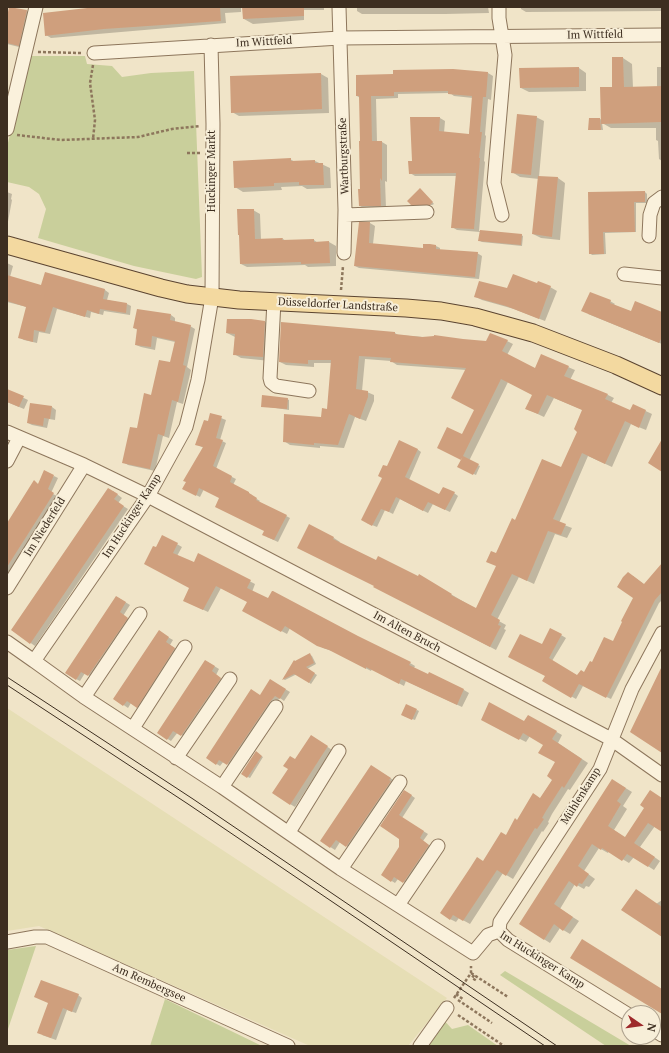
<!DOCTYPE html>
<meta charset="utf-8">
<style>
body{margin:0}
#map{position:relative;width:669px;height:1053px;overflow:hidden;background:#f0e4c8;font-family:"PT Serif",serif}
canvas{display:block}
.frame{position:absolute;inset:0;border:8px solid #3d2e20;pointer-events:none}
.north{position:absolute;left:621px;top:1005px;width:40px;height:40px;box-sizing:border-box;background:#f7eed8;border:1px solid #ada18e;border-radius:50%;rotate:103deg;font-size:11px;font-weight:700;line-height:16px;text-align:center;color:#3d2e20}
.north::after{content:'';display:block;margin:auto;width:14px;height:18px;background:#9e2a2b;clip-path:polygon(50% 0,100% 100%,50% 72%,0 100%)}
</style>
<div id="map">
<canvas width="669" height="1053"></canvas>
<div class="frame"></div>
<div class="north">N</div>
</div>
<script>
const ctx = document.querySelector('canvas').getContext('2d');
ctx.lineJoin = 'round';
function fillPath(path, color) { ctx.fillStyle = color; ctx.fill(path, 'evenodd'); }
const toPath = rows => new Path2D(rows.map(r => 'M' + r).join(''));
function stroke(path, color, width, dash) { ctx.strokeStyle = color; ctx.lineWidth = width; ctx.lineCap = dash ? 'butt' : 'round'; ctx.setLineDash(dash || []); ctx.stroke(path); }
function drawText(font, color, halo, rows, align = 'center') {
  ctx.font = font + ' "PT Serif",serif'; ctx.lineWidth = 4; ctx.setLineDash([]); ctx.textBaseline = 'middle'; ctx.strokeStyle = halo; ctx.fillStyle = color; for (const [text, x, y, turn = 0] of rows) {
    ctx.save(); ctx.translate(x, y); ctx.rotate((+turn || 0) * Math.PI / 180); ctx.textAlign = isNaN(turn) ? turn : align; if (halo) ctx.strokeText(text, 0, 0); ctx.fillText(text, 0, 0); ctx.restore();
  }
}
fillPath(toPath([
 [7,708,447,998,408,1046,310,1046,39,926,7,931]
]), '#e6deb5');
fillPath(toPath([
 [31,56,85,56,87,64,112,66,122,77,151,73,194,71,202,277,196,279,134,266,38,238,46,209,39,194,29,187,7,182,7,147,23,79],
 [36,946,7,1032,7,950],
 [505,971,631,1046,606,1046,500,975],
 [165,999,262,1046,150,1046],
 [441,1017,452,1029,468,1025,498,1046,420,1046]
]), '#c9cf9b');
fillPath(toPath([
 [105,7,241,7,241,12,225,13,226,23,51,38,46,35],
 [244,7,324,7,324,10,304,10,304,20,253,24,244,19],
 [357,7,488,7,489,13,445,14,362,14,357,11],
 [521,7,662,7,662,11,526,12,521,9],
 [27,11,31,14,23,48,7,44,7,13],
 [623,58,632,64,633,88,657,87,657,67,662,67,662,161,659,159,658,141,656,140,656,128,611,128,602,123,603,130,589,129,600,119,602,120],
 [579,68,586,73,586,91,529,92,521,88],
 [488,73,493,76,491,100,488,99,485,135,486,136,484,161,485,162,479,231,521,235,523,236,522,246,482,242,480,241,480,232,457,230,452,227,457,176,415,176,410,173,413,162,411,118,440,118,445,121,444,133,469,135,473,98,454,96,450,93,398,94,398,98,376,99,377,142,382,142,387,145,387,182,385,181,386,208,365,209,360,206,361,190,360,98,357,96],
 [321,74,328,78,329,113,239,116,232,112],
 [536,117,544,121,539,177,558,178,565,183,560,240,541,238,533,234,539,179,520,177,512,172],
 [290,159,295,162,315,161,330,168,331,188,307,189,302,186,281,187,282,190,243,192,235,187],
 [422,191,434,204,432,205,414,205,411,204],
 [7,192,12,194,11,199,12,200,7,227],
 [645,192,647,194,647,203,636,203,636,232,605,233,606,254,592,255,590,253,589,193],
 [253,210,260,214,261,240,283,239,286,241,314,240,318,243,329,242,336,246,336,266,308,267,305,265,247,267,241,264],
 [360,223,370,223,375,226,373,244,424,249,436,246,440,248,440,250,477,253,482,256,479,279,359,268,355,266],
 [7,263,13,266,10,277,42,286,45,274,105,290,109,293,107,300,127,304,131,306,130,315,104,311,103,315,91,312,90,318,57,309,50,334,39,332,37,343,24,340,19,337,27,307,7,302],
 [538,285,550,287,557,291,545,321,514,309,482,300,476,297,507,289],
 [610,301,615,304,614,305,632,312,662,313,662,344,588,314],
 [171,315,175,318,175,323,190,326,195,329,187,367,191,370,183,404,177,402,169,438,163,436,155,471,128,465,123,462,152,396,171,363,175,342,157,338,155,350,141,347,136,345,138,330,134,328],
 [265,322,272,326,270,361,241,358,234,354,235,337,227,333],
 [395,333,398,335,487,342,507,341,513,344,507,355,536,369,568,367,575,370,570,380,608,395,614,398,611,403,630,411,633,405,652,414,646,430,631,424,612,467,588,456,559,523,572,528,567,538,555,534,534,584,519,577,497,620,506,625,504,629,506,630,496,650,381,590,309,525,334,538,340,542,339,543,376,561,419,578,420,576,476,609,497,566,497,555,516,521,562,469,578,431,583,410,554,398,544,417,527,409,533,395,508,382,469,461,480,466,476,475,459,467,462,460,462,435,475,410,466,370,397,365,391,361,365,359,362,391,367,392,374,395,374,401,366,421,355,417,344,448,320,446,320,448,290,445,284,441,322,418,328,410,332,363,314,363,314,367,286,365,280,362],
 [7,390,28,400,24,409,7,402],
 [287,399,289,400,289,410,262,406],
 [31,404,52,407,56,410,55,420,49,419,47,428,32,425,28,423],
 [211,414,226,420,220,440,226,443,216,469,236,479,233,485,252,495,252,496,260,501,259,502,290,518,278,542,267,537,265,531,220,498,204,489,200,497,184,489,204,448,196,444,209,422],
 [417,449,421,452,409,480,439,495,454,493,458,496,450,512,433,504,428,513,400,499,393,514,385,510,377,527,367,523,387,467],
 [54,476,58,478,51,493,57,496,7,577,7,525,38,484],
 [113,491,122,498,118,503,128,509,35,646,12,630],
 [163,536,182,547,177,556,194,564,199,555,255,584,252,592,357,637,410,663,415,666,414,668,429,675,430,673,464,690,469,693,462,707,406,681,404,686,372,669,371,671,335,652,323,648,290,628,287,634,248,613,248,602,221,588,208,612,189,603,191,588,157,548],
 [662,565,662,600,659,603,611,699,583,686,576,699,544,681,546,676,542,645,551,629,566,638,552,661,578,676,585,673,592,663,613,643,634,597,633,576,645,585],
 [117,597,130,605,123,616,131,621,93,678,85,673,80,681,76,679],
 [159,632,173,640,170,645,179,651,141,709,131,703,128,708,115,699],
 [309,654,312,656,316,664,307,669,317,675,311,684,297,674,285,680,283,679,295,662],
 [206,661,219,669,216,675,225,681,186,738,178,732,171,741,158,733],
 [270,680,290,692,284,701,280,698,273,705,232,766,224,761,220,766,207,758,261,696],
 [417,710,419,711,415,720,404,716],
 [528,716,562,735,558,743,588,763,570,790,568,789,552,814,548,822,549,823,543,832,542,831,513,879,503,873,470,924,459,918,456,922,450,919,484,862,518,821,540,799,553,779,557,762,544,744,530,736,526,742,488,723,525,722],
 [316,739,332,750,295,807,290,804,295,760],
 [256,753,263,757,250,778,242,774],
 [376,769,395,781,350,848,340,842,335,850,321,841],
 [619,784,632,792,623,806,627,809,614,830,625,838,662,799,662,831,655,826,640,847,660,861,654,870,634,857,629,863,609,851,608,853,599,848,584,871,595,879,589,887,586,886,584,889,575,884,560,909,579,921,570,934,560,928,550,943,520,924],
 [405,791,415,798,402,818,428,834,423,841,433,848,408,884,398,879,395,883,382,875,400,848,400,838,381,826],
 [662,900,662,936,656,904],
 [78,995,82,998,76,1013,67,1010,56,1040,42,1035,49,1003]
]), '#0003');
fillPath(toPath([
 [9,7,27,10,19,46,7,43,7,17],
 [96,7,220,7,221,21,104,29,45,36,43,13],
 [242,7,304,7,304,16,243,19],
 [612,57,623,57,624,87,662,86,662,122,601,124,600,87,612,87],
 [579,67,579,87,520,88,519,68],
 [453,69,488,72,486,97,483,97,480,132,482,132,479,158,480,158,474,229,451,228,456,173,409,174,408,161,412,161,410,117,440,117,439,131,469,134,472,96,448,94,448,91,394,92,394,96,371,96,372,141,382,141,382,181,380,178,381,206,359,206,358,189,360,189,359,141,360,141,359,96,356,96,356,75,393,74,393,70],
 [321,73,322,109,231,113,230,76],
 [517,114,537,116,531,175,511,173],
 [589,118,600,118,601,130,588,130],
 [291,158,291,161,315,160,315,163,323,163,324,185,299,185,299,182,274,183,274,186,234,188,233,161],
 [538,176,558,177,552,237,532,234],
 [420,188,433,202,430,205,411,205,407,201],
 [645,191,645,202,634,202,635,232,603,232,604,254,589,254,588,192],
 [237,209,254,209,255,239,283,238,282,240,314,239,314,242,329,241,330,263,301,264,301,262,240,264,239,235,238,235],
 [359,222,370,222,369,243,423,248,423,244,430,244,436,245,436,249,478,252,475,277,354,266],
 [480,230,522,234,521,245,478,241],
 [45,272,105,289,103,299,127,303,126,313,100,309,99,314,87,310,85,317,53,307,45,332,34,330,33,342,18,338,26,307,7,301,7,275,41,285],
 [513,274,537,283,538,281,551,286,539,319,506,306,474,297,479,281,507,288],
 [590,292,611,300,610,303,631,311,635,301,662,312,662,337,659,343,581,311],
 [137,309,171,314,170,320,191,325,183,365,186,366,178,402,172,400,164,436,158,434,150,469,122,463,130,427,137,428,144,393,151,395,159,360,170,362,175,341,152,336,151,347,135,345,137,329,133,328],
 [227,319,251,319,265,321,263,357,233,355,235,334,226,333],
 [281,322,395,332,395,334,422,337,434,336,434,335,463,339,486,341,490,333,508,340,502,351,535,368,541,354,569,366,564,376,608,394,605,399,630,410,633,404,646,410,639,428,625,421,605,464,582,453,553,519,566,524,561,535,548,531,527,581,512,574,491,615,500,620,498,625,501,626,490,647,373,587,374,586,297,548,309,524,334,537,333,539,376,560,378,556,418,576,419,574,452,594,451,595,476,608,496,566,486,562,491,551,496,553,512,518,515,520,542,459,561,467,577,432,574,429,582,410,547,395,538,414,525,409,532,395,501,379,461,460,437,448,447,427,462,434,474,410,451,398,466,368,390,362,391,358,359,356,356,389,368,391,368,397,360,419,349,414,338,445,314,443,314,445,283,442,284,414,321,417,322,408,327,409,331,360,308,360,308,364,279,362],
 [7,389,24,396,19,407,7,402],
 [262,395,288,398,287,409,261,407],
 [30,403,52,406,50,419,44,418,43,426,27,423],
 [210,413,222,416,216,438,223,440,213,466,232,476,230,482,249,492,249,493,257,498,256,500,287,515,274,540,262,535,264,531,215,507,219,498,199,488,196,496,182,489,186,482,183,481,203,447,195,445,204,420,208,421],
 [662,439,662,472,648,463],
 [399,440,418,449,405,477,439,494,443,487,455,492,445,510,428,502,423,511,396,497,389,512,381,509,372,526,361,520,382,478,378,476,383,465,387,466],
 [463,456,479,464,473,475,457,467],
 [44,470,54,475,48,489,54,493,7,567,7,523,34,480,38,484],
 [108,488,118,494,114,499,124,506,30,644,11,630],
 [162,535,178,543,173,553,194,562,198,553,251,580,247,588,268,598,272,591,273,591,358,636,411,662,409,665,428,674,429,672,464,689,457,705,401,679,399,684,366,667,366,669,329,650,317,646,285,626,281,632,242,611,247,602,216,586,203,610,183,601,189,588,144,564,153,546,156,547],
 [662,563,662,592,655,600,606,698,579,684,571,698,542,681,545,676,508,657,520,634,542,644,550,628,562,634,549,658,577,675,581,670,584,672,590,661,592,662,604,637,613,641,622,622,621,621,633,598,617,587,623,577,628,572,644,584],
 [116,596,126,602,120,612,128,618,88,676,81,672,76,680,65,673],
 [159,630,169,637,166,642,175,648,137,708,127,701,123,706,113,699],
 [310,653,314,663,306,667,315,673,309,683,294,674,282,680,294,660,295,661],
 [205,660,215,666,212,671,221,678,181,736,173,731,167,740,157,733],
 [662,666,662,753,630,732],
 [270,679,286,689,280,699,275,696,269,703,227,765,219,760,216,765,206,758,251,689,260,695],
 [489,702,524,721,528,715,557,731,552,739,582,759,564,788,562,786,546,811,542,818,544,819,537,829,535,828,506,876,497,870,463,921,453,915,450,920,440,913,470,868,477,857,483,861,501,832,506,835,515,818,517,820,533,793,540,798,552,780,547,776,555,762,538,753,543,745,523,733,519,740,481,720],
 [406,704,417,709,412,720,401,715],
 [311,735,328,746,290,805,272,793,288,769,283,766,290,756,295,759],
 [256,751,262,756,247,778,241,774],
 [371,765,391,778,389,780,391,781,346,847,336,840,330,848,320,841],
 [612,779,626,788,617,801,621,804,608,826,625,837,644,808,640,805,650,790,662,798,662,832,648,823,634,843,655,857,648,867,627,854,622,861,602,848,601,850,592,844,578,866,589,874,582,884,579,883,577,887,569,881,554,904,573,917,563,931,554,924,544,940,519,924],
 [404,790,412,795,399,815,424,831,420,838,429,845,403,883,394,877,391,882,381,875,399,847,399,839,380,826],
 [636,889,662,907,662,937,621,910],
 [582,939,662,989,662,1014,570,958],
 [41,980,79,994,72,1012,63,1008,51,1038,37,1033,48,1003,34,997]
]), '#cf9f7d');
const minor = toPath([
 [339,7,345,210,344,253],
 [499,7,499,18,505,55,494,183,502,215],
 [211,45,213,124,212,297,198,380,186,427,148,496,34,661,84,697,222,787,341,869,473,953,488,935,499,931],
 [94,53,340,38,662,35],
 [7,129,36,7],
 [345,215,427,212],
 [649,236,650,215,654,203,662,197],
 [624,274,662,278],
 [274,301,270,378,271,382,276,386,309,391],
 [7,432,84,465,148,496,611,739,662,775],
 [7,461,19,438],
 [7,588,84,465],
 [7,642,34,661],
 [84,697,140,614],
 [133,728,185,647],
 [176,758,230,679],
 [222,787,276,707],
 [289,832,339,751],
 [341,869,400,782],
 [398,905,438,846],
 [499,931,500,922,600,769,632,689,662,633],
 [499,931,508,940,629,1015],
 [7,942,35,937,47,937,288,1046],
 [653,1029,662,1035],
 [420,1046,447,1008]
]);
const major = toPath([
 [7,245,161,288,187,294,239,300,406,308,441,311,475,317,533,333,616,365,662,386]
]);
stroke(minor, '#8d765c', 15);
stroke(major, '#5b4430', 19);
stroke(toPath([
 [38,52,81,53],
 [93,65,90,83,95,120,93,139],
 [17,135,61,140,138,137,172,129,200,126],
 [187,153,201,153],
 [341,290,343,266],
 [471,973,508,997],
 [474,975,472,978,477,981],
 [456,994,464,1000],
 [454,998,471,973,471,966],
 [458,1000,492,1023],
 [458,1015,504,1046]
]), '#8d765c', 2.5, [3, 2]);
stroke(minor, '#faf1dc', 13);
stroke(major, '#f3d9a0', 17);
stroke(toPath([
 [7,677,193,799,557,1046],
 [7,685,188,804,545,1046]
]), '#3d2e20', 1);
drawText('11px', '#3d2e20', '#f7eed8', [
 ["Im Wittfeld",595,35,-1],
 ["Im Wittfeld",264,42,-3],
 ["Wartburgstraße",344,156,-92],
 ["Huckinger Markt",212,171,-90],
 ["Düsseldorfer Landstraße",338,305,3],
 ["Im Huckinger Kamp",132,516,-57],
 ["Im Niederfeld",45,527,-58],
 ["Im Alten Bruch",407,632,28],
 ["Mühlenkamp",581,796,-58],
 ["Im Huckinger Kamp",542,960,32],
 ["Am Rembergsee",149,983,24]
]);
</script>
